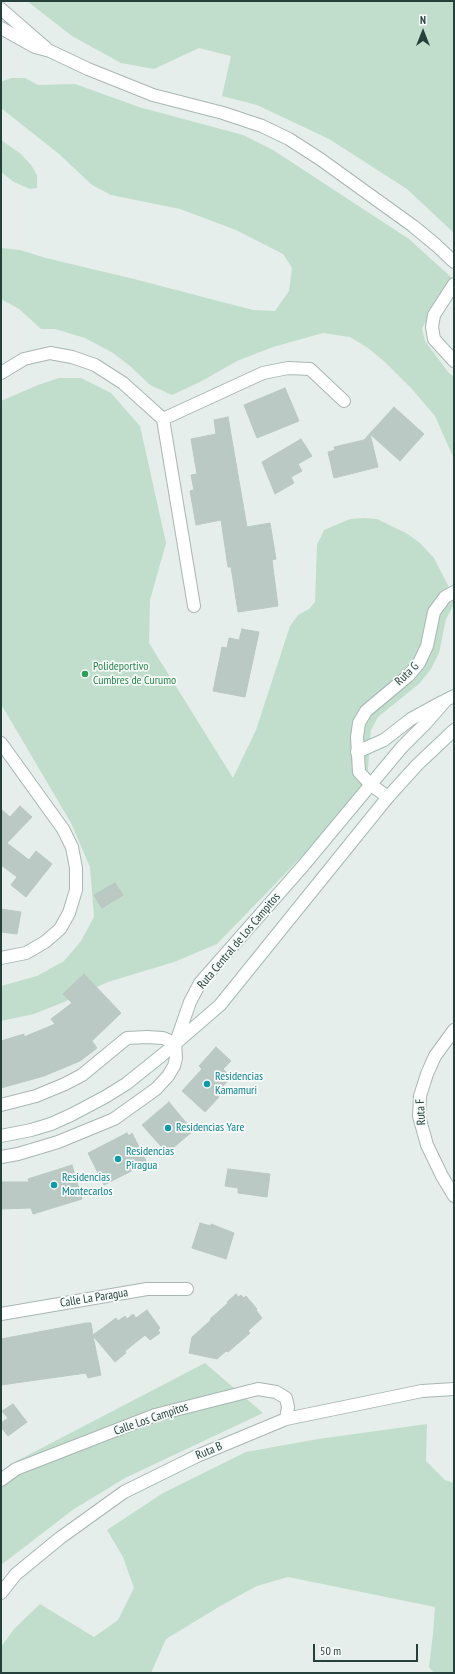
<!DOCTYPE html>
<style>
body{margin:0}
#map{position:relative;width:455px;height:1674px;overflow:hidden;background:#e6eeeb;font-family:"PT Sans Narrow",sans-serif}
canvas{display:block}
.frame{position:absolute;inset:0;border:2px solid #25403b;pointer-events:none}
.north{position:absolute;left:403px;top:12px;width:40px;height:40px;-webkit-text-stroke:3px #f7fbf9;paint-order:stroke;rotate:0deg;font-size:11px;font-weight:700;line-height:16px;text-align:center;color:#25403b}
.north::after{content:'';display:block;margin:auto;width:14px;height:18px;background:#25403b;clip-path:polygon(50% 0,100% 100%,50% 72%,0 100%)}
.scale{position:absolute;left:313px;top:1644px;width:105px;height:18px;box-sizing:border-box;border:2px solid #25403b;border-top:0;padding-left:5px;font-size:12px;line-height:14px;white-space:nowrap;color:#25403b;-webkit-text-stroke:3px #f7fbf9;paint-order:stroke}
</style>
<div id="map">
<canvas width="455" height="1674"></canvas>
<div class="frame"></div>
<div class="north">N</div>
<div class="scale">50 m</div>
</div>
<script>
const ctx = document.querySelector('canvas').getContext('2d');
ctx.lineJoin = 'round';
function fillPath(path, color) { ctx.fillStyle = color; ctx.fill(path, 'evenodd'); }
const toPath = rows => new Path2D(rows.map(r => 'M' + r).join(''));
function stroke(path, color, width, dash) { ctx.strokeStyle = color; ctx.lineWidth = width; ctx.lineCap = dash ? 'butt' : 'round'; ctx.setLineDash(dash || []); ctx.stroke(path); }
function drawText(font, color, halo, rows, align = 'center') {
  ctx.font = font + ' "PT Sans Narrow",sans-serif'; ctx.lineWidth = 3.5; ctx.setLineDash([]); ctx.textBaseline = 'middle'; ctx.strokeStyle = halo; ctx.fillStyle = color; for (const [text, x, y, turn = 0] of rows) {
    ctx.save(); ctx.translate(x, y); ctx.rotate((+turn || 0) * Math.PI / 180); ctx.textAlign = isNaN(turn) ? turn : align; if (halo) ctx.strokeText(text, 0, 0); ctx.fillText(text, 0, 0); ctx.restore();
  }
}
fillPath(toPath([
 [27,1,454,1,454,233,407,189,329,139,257,105,222,96,231,56,199,48,154,69,121,63,72,36],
 [11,78,25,78,38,85,75,84,139,107,243,135,273,150,409,239,452,278,422,328,425,341,448,372,454,377,454,459,435,416,411,388,385,362,368,348,350,337,323,333,273,347,237,361,200,382,172,395,150,385,130,366,113,353,85,338,55,329,41,329,19,309,1,299,1,248,20,250,46,258,134,279,253,310,275,311,289,291,292,268,283,254,236,230,180,209,111,195,92,185,59,154,1,108,1,82],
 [1,140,21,154,31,165,37,175,37,188,30,189,14,182,1,172],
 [59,378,81,378,111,393,140,426,166,543,150,600,149,643,233,778,256,730,290,626,298,615,309,609,315,602,317,545,324,530,350,519,365,518,377,519,406,533,420,543,434,558,454,597,454,604,446,619,439,653,431,669,420,683,378,717,371,730,368,769,371,791,340,817,217,944,174,962,108,982,64,1002,34,1014,1,1021,1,986,37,976,64,961,81,941,94,917,90,867,71,823,1,704,1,401,38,385],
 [205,1363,263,1413,125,1478,74,1509,1,1565,1,1474,11,1464],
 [427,1424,426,1461,445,1480,454,1483,454,1673,434,1673,429,1667,433,1634,435,1607,288,1577,257,1586,222,1605,166,1639,151,1673,1,1673,1,1647,14,1629,40,1604,94,1637,118,1620,134,1588,123,1557,107,1530,163,1493,246,1452,318,1439]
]), '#c0decb');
const building = toPath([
 [285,388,299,421,257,438,244,405,285,388],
 [394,407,424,434,400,461,370,434,378,467,334,478,328,452,335,450,334,447,364,440,394,407],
 [228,417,247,527,270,523,276,559,272,560,278,606,238,612,231,567,228,567,221,520,196,525,190,491,194,490,191,475,197,474,191,439,216,434,214,420,228,417],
 [301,439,312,456,298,464,302,471,291,477,294,483,275,494,262,462,301,439],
 [242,629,259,632,245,697,213,691,222,647,227,648,229,638,239,640,242,629],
 [20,806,32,817,7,843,29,860,36,851,52,864,26,897,11,885,17,877,1,865,1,809,10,817,20,806],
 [115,883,123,895,102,908,94,895,115,883],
 [1,909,21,912,17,934,1,932,1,909],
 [84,974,121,1013,92,1041,97,1048,80,1061,44,1076,1,1088,1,1041,24,1034,24,1037,55,1024,51,1019,72,1003,63,994,84,974],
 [216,1047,231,1061,223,1069,231,1077,216,1094,219,1097,205,1112,182,1091,202,1069,199,1066,216,1047],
 [169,1102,193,1131,167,1153,142,1125,169,1102],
 [127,1133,129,1136,132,1133,147,1163,104,1185,88,1153,127,1133],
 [72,1165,82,1199,33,1214,31,1208,1,1209,1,1182,29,1182,28,1179,72,1165],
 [228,1169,270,1174,267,1197,238,1193,238,1188,225,1186,228,1169],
 [200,1223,211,1226,211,1224,234,1233,226,1259,192,1248,200,1223],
 [236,1294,238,1297,241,1295,244,1298,246,1296,257,1309,256,1310,262,1318,248,1331,250,1333,228,1352,226,1351,217,1359,189,1353,192,1337,211,1320,210,1319,228,1303,227,1302,236,1294],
 [147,1310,160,1328,158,1330,160,1333,150,1340,145,1335,125,1351,126,1353,115,1362,93,1336,101,1375,88,1378,86,1373,1,1385,1,1339,86,1323,91,1323,93,1335,116,1318,118,1321,125,1316,127,1319,133,1314,136,1318,147,1310],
 [13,1404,27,1422,8,1436,1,1427,1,1423,8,1418,2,1411,13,1404]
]);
fillPath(building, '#bbc9c5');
stroke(building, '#b9c8c3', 1);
const minor = toPath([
 [1,9,46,48],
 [1,28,35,47,50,51,88,69,153,95,223,113,262,126,289,139,320,159,413,226,436,245,454,262],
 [454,284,434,315,432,327,434,339,454,361],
 [1,373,24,359,50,353,72,357,95,365,123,383,163,419,194,606],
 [163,419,263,373,288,368,310,369,344,401],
 [1,743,63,829,72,847,76,868,76,890,69,913,60,929,45,942,26,953,1,958],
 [388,797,371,785,359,772,357,737,359,723,366,711,408,676,419,663,427,646,434,612,445,597,454,592],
 [454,1030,435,1056,427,1074,420,1096,419,1116,427,1145,442,1176,454,1196],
 [1,1105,36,1096,65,1084,82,1075,127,1038,147,1037,163,1038,175,1043,176,1058,174,1066,168,1076,156,1089,114,1119,58,1142,18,1154,1,1157],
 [1,1314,147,1289,187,1289],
 [1,1480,16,1469,155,1415,258,1389,276,1392,286,1398,288,1407,286,1419],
 [1,1593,16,1574,60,1538,124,1492,197,1456,286,1419,422,1391,454,1389]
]);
const secondary = toPath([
 [357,752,384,740,411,719,442,702],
 [176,1042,190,1002,200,983,303,866,402,747,426,723,446,700,454,696],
 [1,1136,31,1130,51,1124,71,1115,105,1097,126,1084,161,1056,220,1005,388,797,417,765,454,730]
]);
stroke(minor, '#a8b6b3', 14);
stroke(secondary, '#a5bab4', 14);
stroke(minor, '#fff', 12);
stroke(secondary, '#fff', 12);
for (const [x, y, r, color] of [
 [85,674,4,"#2e9e5b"],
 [207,1084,4,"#0f9aa8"],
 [168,1128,4,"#0f9aa8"],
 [118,1159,4,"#0f9aa8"],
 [54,1185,4,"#0f9aa8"]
]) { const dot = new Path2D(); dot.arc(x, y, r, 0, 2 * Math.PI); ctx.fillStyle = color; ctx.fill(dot); stroke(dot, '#f7fbf9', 1.5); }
drawText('12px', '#27864d', '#f7fbf9', [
 ["Polideportivo",93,667],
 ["Cumbres de Curumo",93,681]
], 'left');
drawText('12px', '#25403b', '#f7fbf9', [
 ["Ruta G",407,674,-44],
 ["Ruta Central de Los Campitos",239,941,-50],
 ["Ruta F",421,1112,-93],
 ["Calle La Paragua",94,1298,-9],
 ["Calle Los Campitos",151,1419,-19],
 ["Ruta B",209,1451,-23]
]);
drawText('12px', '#0d838f', '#f7fbf9', [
 ["Residencias",215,1077],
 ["Kamamuri",215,1091],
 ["Residencias Yare",176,1128],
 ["Residencias",126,1152],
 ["Piragua",126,1166],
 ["Residencias",62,1178],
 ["Montecarlos",62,1192]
], 'left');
</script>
